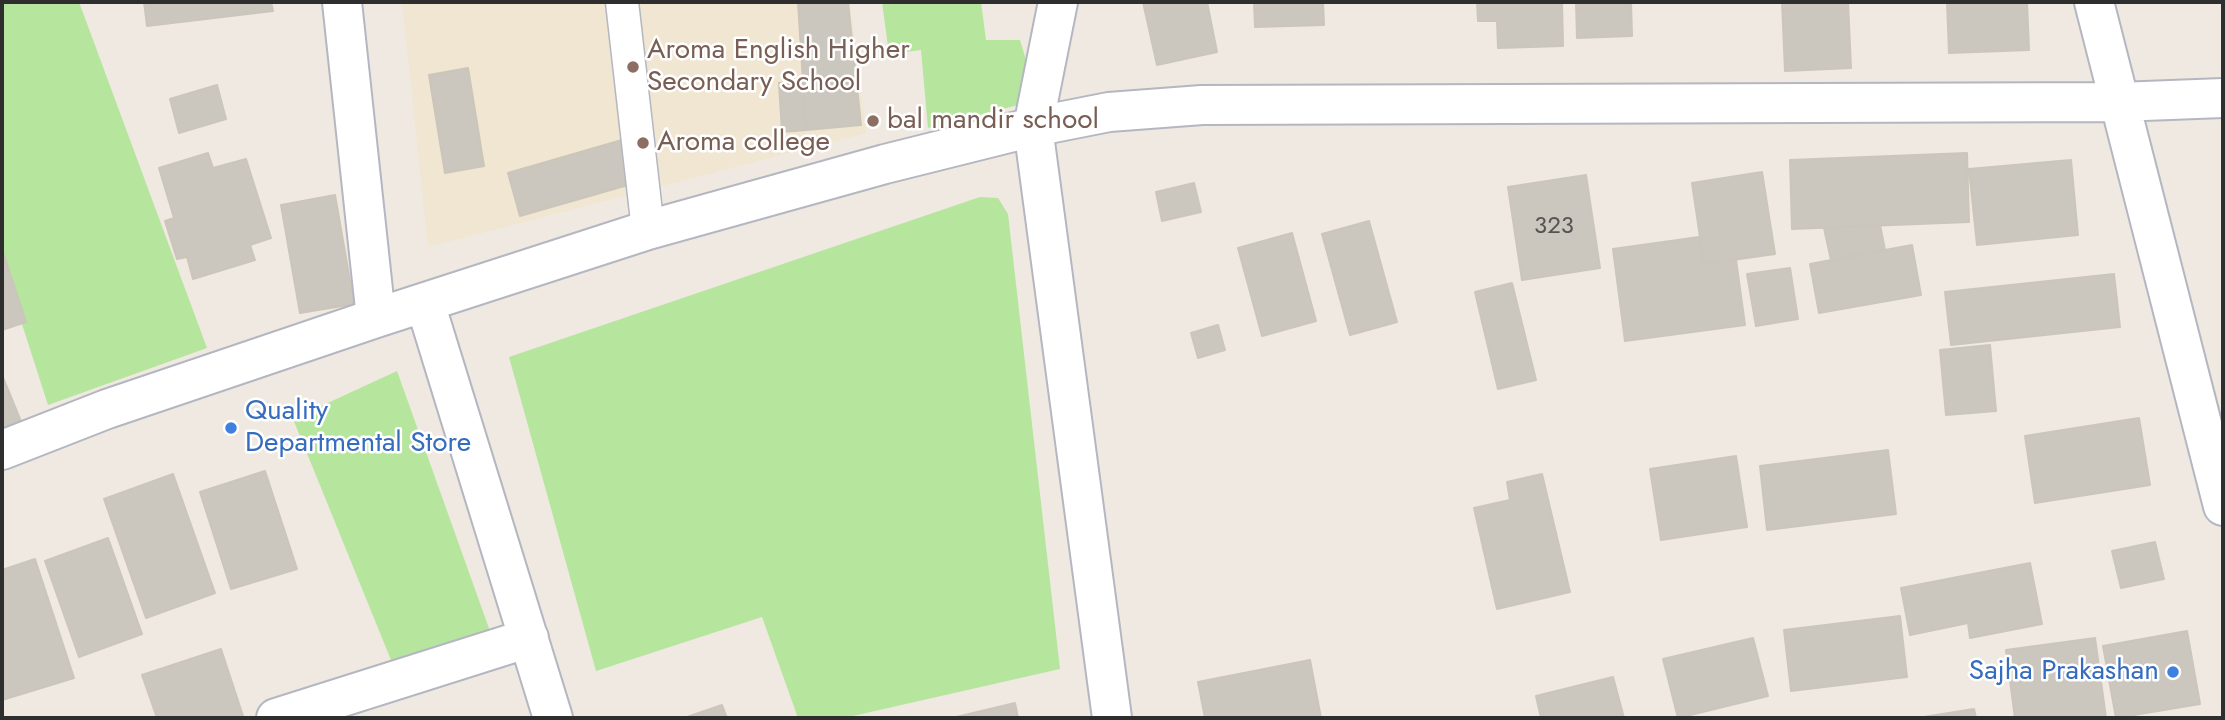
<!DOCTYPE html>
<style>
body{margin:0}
#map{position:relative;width:2225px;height:720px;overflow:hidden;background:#efe9e1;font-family:Jost,sans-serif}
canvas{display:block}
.frame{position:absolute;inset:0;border:4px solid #2e2e2e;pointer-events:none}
</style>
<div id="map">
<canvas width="2225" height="720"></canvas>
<div class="frame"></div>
</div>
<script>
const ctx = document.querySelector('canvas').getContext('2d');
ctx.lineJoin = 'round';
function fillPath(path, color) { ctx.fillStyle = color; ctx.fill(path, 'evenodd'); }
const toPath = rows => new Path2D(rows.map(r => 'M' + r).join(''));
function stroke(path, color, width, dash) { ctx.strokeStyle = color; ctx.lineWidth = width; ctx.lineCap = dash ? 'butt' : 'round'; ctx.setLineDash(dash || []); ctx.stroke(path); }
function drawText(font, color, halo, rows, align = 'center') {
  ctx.font = font + ' Jost,sans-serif'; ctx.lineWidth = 5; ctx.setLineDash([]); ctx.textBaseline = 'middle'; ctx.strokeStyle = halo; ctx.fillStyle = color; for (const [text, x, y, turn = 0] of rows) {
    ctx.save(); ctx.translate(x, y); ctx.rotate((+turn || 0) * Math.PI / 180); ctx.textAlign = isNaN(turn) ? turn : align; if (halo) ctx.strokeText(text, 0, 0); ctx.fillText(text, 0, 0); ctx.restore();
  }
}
fillPath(toPath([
 [402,2,850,2,866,133,428,247]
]), '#f0e6d1');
fillPath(toPath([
 [2,2,79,2,207,348,48,405,2,262],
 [882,2,981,2,986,40,1020,40,1038,100,928,128,921,50,889,54],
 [980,197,998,198,1008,214,1060,669,844,718,798,718,762,617,596,671,509,357],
 [397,371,496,648,391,660,293,419]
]), '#b6e59e');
const building = toPath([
 [144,2,271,2,273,11,147,26,144,2],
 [798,2,848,2,861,125,806,130,798,2],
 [1143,2,1207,2,1217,52,1157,65,1143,2],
 [1254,2,1323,2,1324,25,1255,27,1254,2],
 [1477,2,1562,2,1563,46,1498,48,1497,21,1478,21,1477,2],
 [1576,2,1631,2,1632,36,1577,38,1576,2],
 [1782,2,1848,2,1851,68,1785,71,1782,2],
 [1947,2,2027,2,2029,50,1949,53,1947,2],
 [468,68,484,166,445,173,429,75,468,68],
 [803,81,806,130,782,132,779,83,803,81],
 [217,85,226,119,179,133,170,99,217,85],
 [622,140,635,183,520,216,508,173,622,140],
 [208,153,213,168,246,159,271,238,250,245,255,260,193,279,187,257,177,259,165,221,174,218,159,168,208,153],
 [1967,153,1969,222,1792,229,1790,160,1967,153],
 [2071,160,2078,235,1977,245,1969,169,2071,160],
 [1762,172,1775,254,1704,264,1692,183,1762,172],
 [1586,175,1600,268,1522,280,1508,187,1586,175],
 [1194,183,1201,212,1162,221,1156,192,1194,183],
 [335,195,354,304,300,313,281,205,335,195],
 [1369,221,1397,322,1350,335,1322,234,1369,221],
 [1880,225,1885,250,1831,260,1824,228,1880,225],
 [1292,233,1316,321,1262,336,1238,248,1292,233],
 [1699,237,1704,264,1736,260,1745,325,1625,341,1613,249,1699,237],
 [1912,245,1921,295,1819,313,1810,264,1912,245],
 [2,249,26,322,2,330,2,249],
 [1790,268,1798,319,1756,326,1747,274,1790,268],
 [2114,274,2120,327,1951,345,1945,292,2114,274],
 [1512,283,1536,380,1498,389,1475,292,1512,283],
 [1218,325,1225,350,1198,358,1191,333,1218,325],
 [1990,345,1996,411,1946,415,1940,350,1990,345],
 [2,375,22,424,2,432,2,375],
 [2139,418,2150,485,2035,503,2025,436,2139,418],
 [1888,450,1896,514,1767,530,1760,466,1888,450],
 [1736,456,1747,527,1661,540,1650,469,1736,456],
 [265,471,297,569,231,589,200,492,265,471],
 [173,474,215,593,146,618,104,499,173,474],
 [1542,474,1570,592,1497,609,1474,508,1510,500,1507,482,1542,474],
 [108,538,142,634,79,657,45,561,108,538],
 [2155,542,2164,579,2121,588,2112,551,2155,542],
 [35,559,74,678,2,700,2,570,35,559],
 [2030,563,2042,624,1970,638,1968,623,1910,635,1901,588,2030,563],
 [1900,616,1907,677,1791,691,1784,630,1900,616],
 [2187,631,2200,704,2116,718,2103,646,2187,631],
 [1753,638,1768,696,1678,718,1663,659,1753,638],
 [2095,638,2106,718,2015,718,2006,650,2095,638],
 [221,649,243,716,238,718,157,718,142,675,221,649],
 [1310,660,1321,718,1205,718,1198,682,1310,660],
 [1613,677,1624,718,1541,718,1536,696,1613,677],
 [1015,703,1018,718,952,718,1015,703],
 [722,705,727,718,684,718,722,705],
 [1974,709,1976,718,1917,718,1974,709]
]);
fillPath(building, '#cbc7bf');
stroke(building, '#cbc5ba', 2);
const lane = toPath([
 [622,2,648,230]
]);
const street = toPath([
 [342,2,376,318],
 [1058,2,1033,127,1112,718],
 [2094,2,2223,506],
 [425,303,553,718],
 [2,450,107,409,376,318,648,230,885,164,1033,127,1109,112,1202,105,2118,102,2223,98],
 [276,718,529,638]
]);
stroke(lane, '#b4b7c1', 35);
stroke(street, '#b4b7c1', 42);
stroke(lane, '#fff', 32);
stroke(street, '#fff', 38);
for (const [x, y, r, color] of [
 [633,67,7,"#8d6e63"],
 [873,121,7,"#8d6e63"],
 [643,143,7,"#8d6e63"],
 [231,428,7,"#3f7fe0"],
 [2173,672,7,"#3f7fe0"]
]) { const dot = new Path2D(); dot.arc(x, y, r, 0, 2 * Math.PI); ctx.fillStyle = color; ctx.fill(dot); stroke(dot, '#fff', 2.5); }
drawText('24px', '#555452', null, [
 ["323",1554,227]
]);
drawText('28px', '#785e54', '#fff', [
 ["Aroma English Higher",647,51],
 ["Secondary School",647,83],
 ["bal mandir school",887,121],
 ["Aroma college",657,143]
], 'left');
drawText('28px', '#366cbe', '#fff', [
 ["Quality",245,412],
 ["Departmental Store",245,444],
 ["Sajha Prakashan",2159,672,"right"]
], 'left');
</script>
